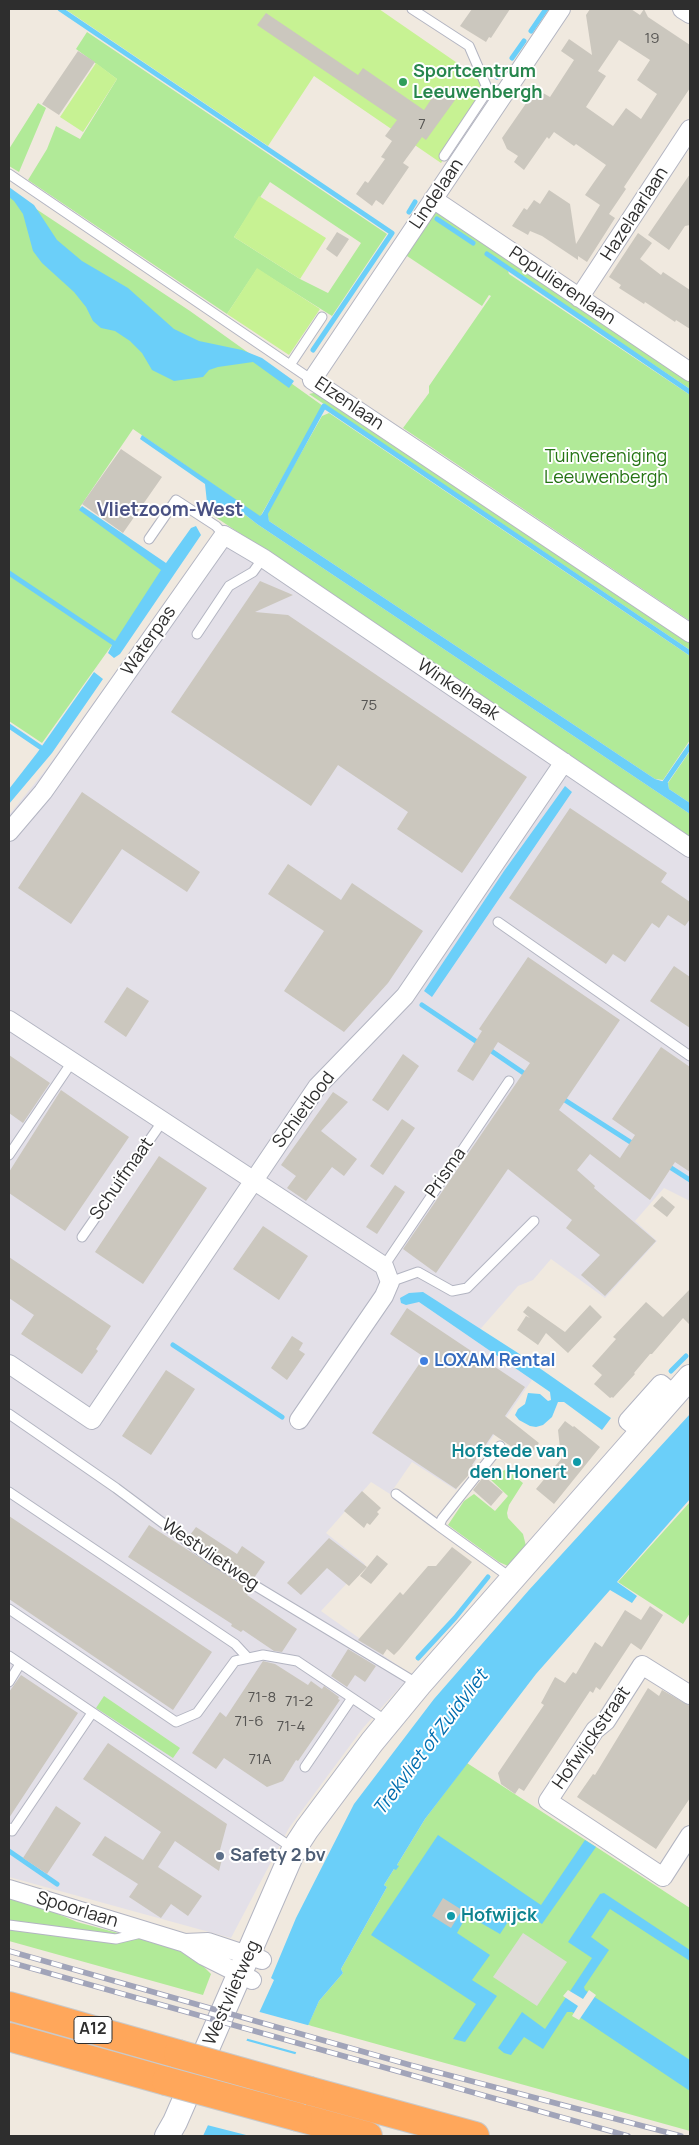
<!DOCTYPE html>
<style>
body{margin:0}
#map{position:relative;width:699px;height:2145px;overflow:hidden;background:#f0e9df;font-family:Manrope,sans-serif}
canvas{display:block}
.frame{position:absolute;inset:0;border:10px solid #2e2e2e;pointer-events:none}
</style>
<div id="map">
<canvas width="699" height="2145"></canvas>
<div class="frame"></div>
</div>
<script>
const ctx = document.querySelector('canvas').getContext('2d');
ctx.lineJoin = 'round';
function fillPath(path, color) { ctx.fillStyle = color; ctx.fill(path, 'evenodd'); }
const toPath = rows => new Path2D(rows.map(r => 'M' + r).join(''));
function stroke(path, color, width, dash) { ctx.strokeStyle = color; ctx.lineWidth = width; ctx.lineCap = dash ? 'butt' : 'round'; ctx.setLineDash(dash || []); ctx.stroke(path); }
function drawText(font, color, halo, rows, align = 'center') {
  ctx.font = font + ' Manrope,sans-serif'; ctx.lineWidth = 4; ctx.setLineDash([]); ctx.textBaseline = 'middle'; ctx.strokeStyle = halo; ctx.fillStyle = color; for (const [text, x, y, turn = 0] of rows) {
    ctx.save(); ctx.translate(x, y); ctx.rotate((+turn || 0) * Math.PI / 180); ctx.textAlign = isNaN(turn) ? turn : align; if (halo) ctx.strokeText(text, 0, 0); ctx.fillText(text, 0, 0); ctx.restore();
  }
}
fillPath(toPath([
 [221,524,690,840,690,1201,664,1188,635,1221,657,1241,605,1298,551,1259,533,1280,518,1286,476,1334,534,1377,456,1490,412,1462,390,1494,371,1482,326,1533,365,1564,321,1611,411,1675,363,1728,289,1828,231,1938,9,1877,9,815,44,772]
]), '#e3e0e8');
fillPath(toPath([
 [87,32,387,234,332,316,257,269,227,314,28,180,47,149,56,126,80,139,117,79,76,49],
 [270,182,361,243,328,293,300,279,234,237],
 [38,103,46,108,19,172,9,166,9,149],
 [9,191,190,311,323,406,260,517,133,429,80,507,173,571,112,645,42,743,9,721],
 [439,212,690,381,690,389,517,273,487,252,485,254,508,271,509,274,690,395,690,621,403,428,429,393,429,386,491,296,489,295,482,306,407,256,407,251,432,213],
 [318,392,690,641,690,650,309,394],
 [329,413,690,656,690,740,663,780,655,779,269,521,267,513,322,416],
 [234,506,257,524,690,814,690,837,208,512],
 [690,751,690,803,669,789,668,783],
 [506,1469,523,1483,509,1505,507,1513,508,1518,523,1534,526,1546,508,1566,499,1562,448,1525,464,1501,474,1494,495,1511,508,1496,491,1480],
 [690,1502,690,1613,683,1624,618,1582],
 [104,1696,180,1748,173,1758,96,1708],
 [467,1763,690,1908,690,2131,308,2025,319,2001,343,1973,341,1969,387,1887,384,1885,394,1869,396,1869,398,1866,397,1865,425,1819],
 [9,1896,37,1905,77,1922,170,1947,194,1957,211,1974,203,1995,9,1941]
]), '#b1ea98');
fillPath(toPath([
 [65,9,379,9,492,87,441,163,314,76,268,146],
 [96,63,117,79,83,132,60,117],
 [259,196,326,238,300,279,234,237],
 [257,268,320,309,289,355,227,314]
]), '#c7f293');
fillPath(toPath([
 [523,1933,567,1962,537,2006,493,1977]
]), '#dfdcd7');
fillPath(toPath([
 [9,187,34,205,57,240,82,261,128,288,174,329,199,341,242,350,262,358,294,381,289,388,253,362,218,367,209,370,203,377,174,381,152,370,142,353,130,341,115,331,101,328,93,321,86,307,74,292,42,263,33,251,23,214,14,201,9,197],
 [142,435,260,516,267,509,269,521,655,779,668,783,669,789,690,803,690,814,257,524,234,506,208,512,205,484,140,439],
 [82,506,166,563,191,528,196,526,201,535,120,654,114,658,108,653,112,645,9,576,9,570,115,641,161,570,79,510],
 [94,672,103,679,52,753,9,804,9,789,37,753],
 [565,786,572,792,432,997,424,991,504,871],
 [423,1292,518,1353,611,1418,602,1430,564,1402,558,1402,552,1417,543,1425,536,1427,530,1426,519,1420,515,1415,518,1409,525,1404,528,1393,540,1394,548,1401,551,1400,550,1392,419,1302,406,1305,401,1303,400,1298,409,1293],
 [690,1414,690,1499,617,1582,637,1596,632,1603,610,1590,536,1674,425,1819,397,1865,399,1866,396,1870,394,1869,384,1885,387,1887,341,1969,343,1973,319,2001,259,2136,203,2136,274,1980,271,1978,296,1918,354,1804,434,1699,529,1590],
 [438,1835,541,1905,585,1840,596,1847,542,1924,517,1908,500,1934,467,1915,457,1933,490,1955,472,1980,497,1996,465,2042,453,2039,476,2004,371,1935],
 [604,1893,690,1950,690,1961,610,1909,591,1937,609,1950,584,1987,585,1990,596,1998,690,2060,690,2091,572,2012,567,2012,543,2049,524,2037,511,2055,504,2053,498,2048,522,2012,545,2029,592,1958,568,1942,600,1894]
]), '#6bcff9');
fillPath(toPath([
 [568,1990,583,1999,589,1990,596,1995,579,2020,572,2016,578,2006,563,1996],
 [256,2011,311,2026,299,2053,245,2038],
 [244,2040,298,2055,262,2136,250,2136,207,2125]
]), '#f0e9df');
stroke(toPath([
 [60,9,392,233,313,350],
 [531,31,546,9],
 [512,58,524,41],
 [497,77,506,68],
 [409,212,415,202],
 [437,219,473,243],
 [487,254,690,392],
 [265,514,324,406,690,653],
 [9,726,40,747],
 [663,785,690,746],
 [422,1005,480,1044],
 [487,1048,528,1076],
 [560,1097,635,1145],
 [665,1164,690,1180],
 [173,1345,282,1417],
 [671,1371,686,1356],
 [418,1658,455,1618,488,1577],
 [9,1851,57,1884]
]), '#6bcff9', 5);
fillPath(toPath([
 [472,9,510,9,491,38,489,37,486,42,460,26],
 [590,9,631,9,640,15,644,9,648,17,690,45,690,88,624,187,626,189,609,214,615,218,587,262,578,256,578,260,542,236,530,231,528,235,512,226,524,208,527,210,534,200,540,204,549,190,570,204,576,244,600,205,585,195,606,165,576,144,574,146,554,132,549,139,547,137,524,170,514,162,518,156,507,149,502,138,536,89,550,97,574,60,561,51,569,39,592,55,586,15],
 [619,40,650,60,637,80,657,94,641,119,626,108,613,126,586,107,606,76,598,71],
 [266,13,358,75,363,68,424,110,438,89,455,100,426,140,422,137,403,163,409,167,383,205,376,200,372,206,356,194,365,181,368,183,385,159,381,157,392,141,385,136,397,120,257,25],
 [78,51,95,62,59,115,42,104],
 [690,174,690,225,685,226,669,250,648,235],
 [337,232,349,239,337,257,326,249],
 [638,233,652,243,640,259,661,275,663,272,690,290,690,329,676,320,675,322,645,302,644,304,619,288,621,285,609,277],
 [121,449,162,477,123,533,82,504],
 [260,581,293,595,255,612,288,615,527,777,462,873,397,829,408,812,338,765,311,806,171,712],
 [82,792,200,872,187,892,122,849,71,924,18,888],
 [570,808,667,873,661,882,690,902,690,919,685,926,668,915,659,928,652,923,625,962,613,954,606,964,509,898],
 [288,864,341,900,352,883,423,931,388,983,344,1032,284,991,324,931,268,894],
 [528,957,620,1020,559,1110,620,1158,635,1135,612,1119,661,1047,690,1067,690,1172,675,1162,650,1200,590,1154,577,1170,595,1186,594,1188,656,1241,605,1296,581,1275,600,1255,566,1228,572,1220,508,1169,436,1273,403,1249,530,1063,498,1042,473,1081,457,1071,482,1031,479,1029],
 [674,966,690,977,690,1028,650,1001],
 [127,987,149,1001,126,1037,104,1022],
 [403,1054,419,1066,388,1111,372,1100],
 [9,1055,50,1083,23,1123,9,1113],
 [61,1090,129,1137,65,1231,9,1193,9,1172],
 [333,1092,348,1102,321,1131,357,1159,344,1176,332,1167,306,1201,287,1188,296,1176,281,1165],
 [402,1119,415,1128,383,1175,370,1166],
 [159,1156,207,1188,143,1284,95,1252],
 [395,1185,405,1192,377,1234,366,1227],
 [662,1196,675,1207,667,1217,653,1206],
 [263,1226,308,1256,279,1300,233,1269],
 [9,1257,111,1326,96,1349,98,1351,82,1374,21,1334,34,1315,9,1298],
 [690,1289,690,1325,683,1318,652,1354,650,1354,634,1373,635,1374,613,1398,612,1397,610,1398,594,1384,602,1375,592,1366,616,1339,613,1337,646,1302,663,1317],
 [590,1305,602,1317,568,1353,546,1333,538,1345,517,1330,526,1316,530,1318,523,1312,528,1306,565,1332],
 [407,1308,525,1387,505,1416,539,1443,528,1458,493,1434,472,1465,475,1468,456,1489,372,1433,424,1357,390,1334],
 [292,1336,303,1343,299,1350,305,1354,287,1380,271,1368],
 [166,1370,195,1389,151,1455,122,1436],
 [565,1421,573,1427,574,1426,600,1447,554,1504,536,1489,566,1453,560,1448,558,1430],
 [484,1476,503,1492,491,1506,473,1490],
 [362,1491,381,1508,377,1512,379,1514,370,1525,367,1523,364,1528,344,1511],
 [9,1516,212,1652,173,1710,9,1599],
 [149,1525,247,1588,250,1591,247,1595,297,1629,282,1652,274,1651,243,1630,241,1632,231,1626,232,1624,128,1557],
 [196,1527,237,1554,242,1546,265,1562,254,1578,214,1554,190,1535],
 [329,1538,367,1567,349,1586,327,1568,301,1595,287,1583],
 [452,1547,472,1562,399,1650,394,1655,387,1649,383,1655,358,1640,400,1592,403,1595,428,1566,436,1566],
 [377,1555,388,1564,371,1584,360,1576],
 [650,1606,663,1615,641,1650,631,1643,600,1690,596,1687,593,1693,590,1691,524,1791,519,1788,515,1794,501,1784,498,1773,544,1705,541,1703,555,1677,565,1683,573,1672,576,1674,595,1642,602,1647,625,1610,641,1620],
 [348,1649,376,1666,365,1682,355,1675,347,1687,331,1676],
 [263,1661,275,1664,308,1685,311,1681,322,1689,324,1686,339,1697,338,1699,340,1700,298,1761,296,1760,283,1781,267,1787,224,1758,216,1769,192,1753,220,1712,226,1717],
 [21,1675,78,1713,9,1818,9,1692],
 [648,1688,659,1696,662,1690,690,1706,690,1798,656,1849,577,1797,593,1774,595,1775],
 [108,1743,227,1824,220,1850,224,1851,219,1871,175,1841,158,1867,202,1896,188,1916,171,1904,161,1918,129,1897,138,1884,92,1855,105,1836,143,1860,161,1832,83,1779],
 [56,1806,81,1823,47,1874,23,1858],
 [443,1898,462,1910,451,1928,432,1916]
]), '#cbc7be');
const lane = toPath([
 [412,9,469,46,488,90,444,156],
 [9,174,312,380],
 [290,365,322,317],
 [149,539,176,500,216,526,224,535],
 [197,634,229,586,253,572,263,558],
 [498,922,690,1056],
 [9,1155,72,1062],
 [82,1237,162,1122],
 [384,1266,509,1081],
 [390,1282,418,1272,452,1291,467,1288,534,1221],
 [9,1414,116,1488,211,1559,418,1684],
 [500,1446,442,1519,439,1526,511,1578],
 [9,1492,235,1644,248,1658],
 [396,1494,439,1526],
 [9,1609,176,1722,197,1713,235,1661,263,1655,297,1661,388,1722],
 [9,1656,294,1849,308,1856],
 [9,1682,20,1664],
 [305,1767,352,1698],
 [9,1828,12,1831,92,1713],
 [9,1925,116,1939,141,1933]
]);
const street = toPath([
 [561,9,312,380,690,633],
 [682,9,690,14],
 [433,199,690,372],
 [579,298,690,129],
 [9,832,43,792,224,535,263,558,690,848],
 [9,1020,384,1266,390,1282,384,1296,299,1420],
 [9,1364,92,1420,317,1087,405,996,564,762],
 [642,1432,628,1421,661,1384,674,1395],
 [690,1695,642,1665,606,1721,595,1730,548,1801,663,1877,690,1835],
 [9,1889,185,1943,204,1956,252,1980],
 [185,1943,208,1942,262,1960]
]);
const secondary = toPath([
 [167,2136,175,2122,294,1849,307,1829,372,1742,419,1685,690,1377]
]);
const highway = toPath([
 [9,2006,178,2054],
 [9,2037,166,2081],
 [310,2091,475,2136],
 [298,2117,368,2136]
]);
stroke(lane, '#b3b5c2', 11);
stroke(street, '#b3b5c2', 20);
stroke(secondary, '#b3b5c2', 26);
stroke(highway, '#c9c9c9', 30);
stroke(lane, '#fff', 9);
stroke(street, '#fff', 18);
stroke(secondary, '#fff', 24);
stroke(highway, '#ffa75b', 28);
const rail = toPath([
 [9,1951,410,2065,681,2136],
 [9,1962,628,2136]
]);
stroke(rail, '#a1a4b9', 5.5);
stroke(rail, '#fff', 4, [11]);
const highwayBridge = toPath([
 [178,2054,310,2091],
 [166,2081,298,2117]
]);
stroke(highwayBridge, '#c9c9c9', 30, []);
stroke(highwayBridge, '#ffa75b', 28);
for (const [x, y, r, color] of [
 [403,82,5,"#2e9e5b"],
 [424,1361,5,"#3f7fe0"],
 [577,1462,5,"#0f9aa8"],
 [220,1856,5,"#5c6f8a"],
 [451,1916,5,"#0f9aa8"]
]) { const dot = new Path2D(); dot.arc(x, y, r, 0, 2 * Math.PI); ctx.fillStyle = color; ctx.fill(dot); stroke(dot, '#fff', 2); }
drawText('15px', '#555452', null, [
 ["19",652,39],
 ["7",422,125],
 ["75",369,706],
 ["71-8",262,1698],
 ["71-2",299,1702],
 ["71-6",249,1722],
 ["71-4",291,1727],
 ["71A",260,1760]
]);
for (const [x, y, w] of [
 [93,2030,38]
]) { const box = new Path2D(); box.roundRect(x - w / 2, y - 13.5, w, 27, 4); ctx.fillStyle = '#fff'; ctx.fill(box); stroke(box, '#2e2e2e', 1); }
drawText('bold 16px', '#2e2e2e', null, [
 ["A12",93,2030]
]);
drawText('bold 18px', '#27864d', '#fff', [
 ["Sportcentrum",413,72],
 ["Leeuwenbergh",413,93]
], 'left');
drawText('18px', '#2e2e2e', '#fff', [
 ["Lindelaan",437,194,-56],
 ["Hazelaarlaan",635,214,-57],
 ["Populierenlaan",562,286,34],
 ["Elzenlaan",349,404,34],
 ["Waterpas",149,641,-55],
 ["Winkelhaak",458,690,34],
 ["Schietlood",304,1110,-53],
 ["Prisma",446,1173,-55],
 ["Schuifmaat",122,1179,-55],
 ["Westvlietweg",210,1555,34],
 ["Hofwijckstraat",592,1738,-55],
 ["Spoorlaan",77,1910,17],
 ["Westvlietweg",232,1993,-66]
]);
drawText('18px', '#257414', '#fff', [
 ["Tuinvereniging",606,457],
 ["Leeuwenbergh",606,478]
]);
drawText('bold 18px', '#366cbe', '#fff', [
 ["LOXAM Rental",434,1361]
], 'left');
drawText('bold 18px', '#0d838f', '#fff', [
 ["Hofstede van",567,1452],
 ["den Honert",567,1473],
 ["Hofwijck",461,1916,"left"]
], 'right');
drawText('bold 18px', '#4e5e75', '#fff', [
 ["Safety 2 bv",230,1856]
], 'left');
drawText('bold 19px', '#495183', '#fff', [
 ["Vlietzoom-West",170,511]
]);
drawText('italic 19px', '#016dae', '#fff', [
 ["Trekvliet of Zuidvliet",431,1743,-53]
]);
</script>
